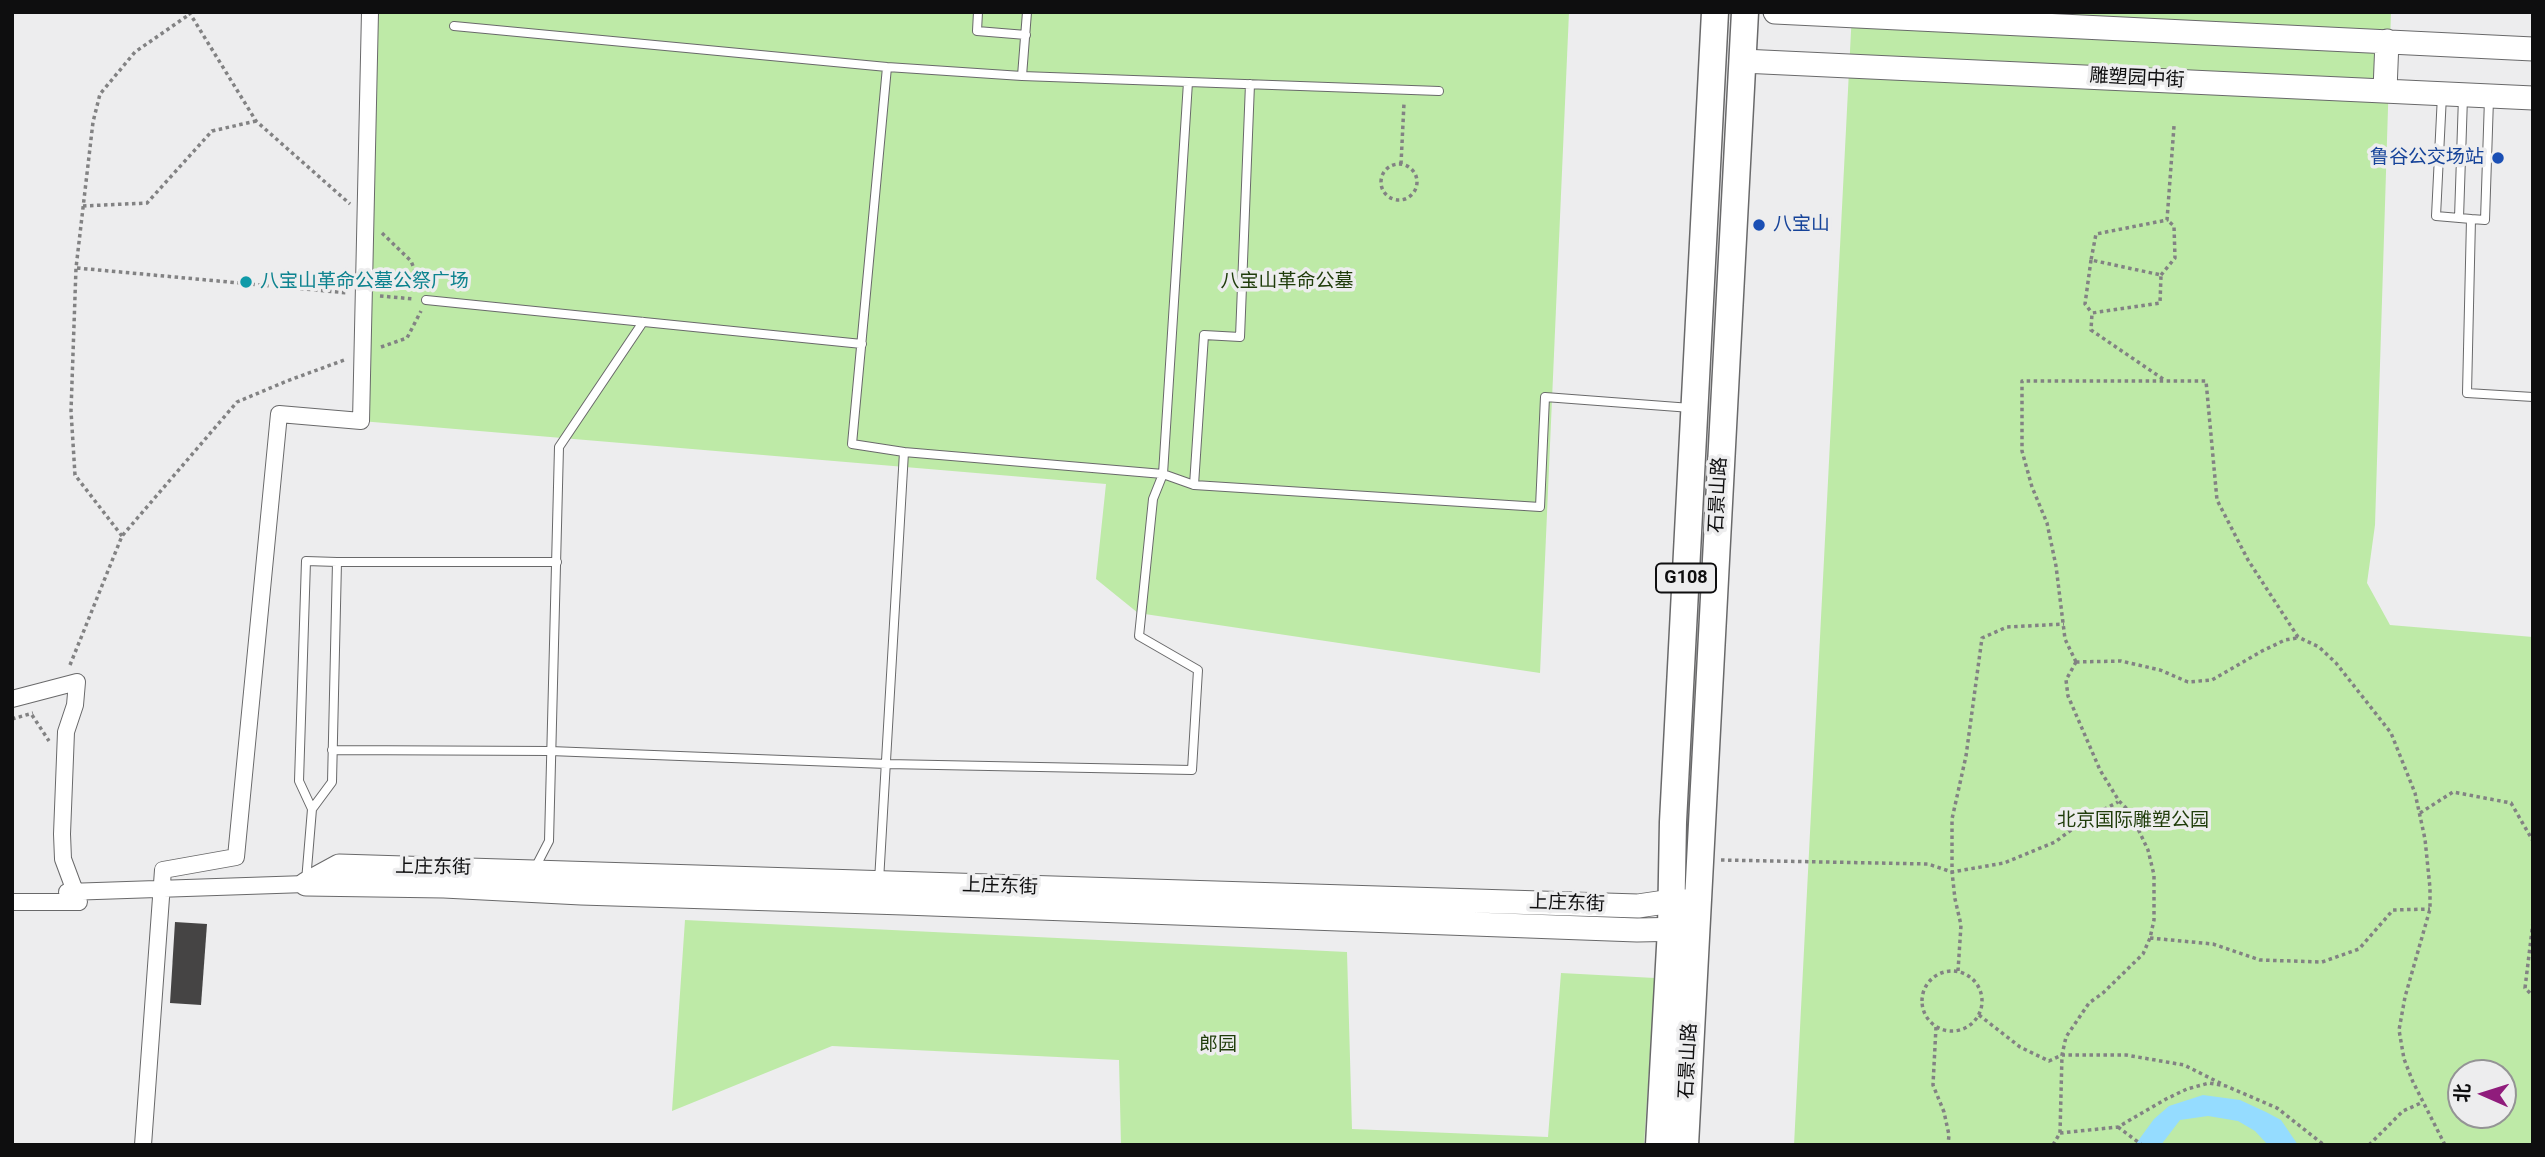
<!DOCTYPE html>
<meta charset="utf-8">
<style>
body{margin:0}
#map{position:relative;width:2545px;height:1157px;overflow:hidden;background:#ededee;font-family:Roboto,"Noto Sans SC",sans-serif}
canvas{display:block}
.frame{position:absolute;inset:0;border:14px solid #0e0e0f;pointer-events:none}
.north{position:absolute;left:2447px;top:1059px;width:70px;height:70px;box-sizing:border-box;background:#ededee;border:2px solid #949495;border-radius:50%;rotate:273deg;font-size:19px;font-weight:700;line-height:28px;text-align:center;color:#0e0e0f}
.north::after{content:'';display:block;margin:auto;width:24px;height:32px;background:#901c7c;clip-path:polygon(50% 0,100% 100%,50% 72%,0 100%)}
</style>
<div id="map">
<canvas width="2545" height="1157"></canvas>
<div class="frame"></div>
<div class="north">北</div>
</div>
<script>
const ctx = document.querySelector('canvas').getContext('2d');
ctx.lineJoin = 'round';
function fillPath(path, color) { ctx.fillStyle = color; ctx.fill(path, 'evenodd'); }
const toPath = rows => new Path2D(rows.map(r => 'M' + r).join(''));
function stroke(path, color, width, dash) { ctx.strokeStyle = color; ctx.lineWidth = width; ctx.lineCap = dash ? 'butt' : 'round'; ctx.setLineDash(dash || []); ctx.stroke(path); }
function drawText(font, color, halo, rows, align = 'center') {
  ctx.font = font + ' Roboto,"Noto Sans SC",sans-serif'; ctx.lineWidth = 7; ctx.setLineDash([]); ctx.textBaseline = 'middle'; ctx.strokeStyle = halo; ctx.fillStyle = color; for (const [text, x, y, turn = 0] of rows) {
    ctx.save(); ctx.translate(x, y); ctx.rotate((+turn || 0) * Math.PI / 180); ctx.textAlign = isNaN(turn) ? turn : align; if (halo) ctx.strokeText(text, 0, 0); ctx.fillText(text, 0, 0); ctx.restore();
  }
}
fillPath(toPath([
 [370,12,1569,12,1540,673,1138,613,1096,579,1106,484,361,421],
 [1852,12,2391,12,2375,525,2367,583,2390,625,2533,637,2533,1145,1794,1145],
 [2461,1073,2503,1073,2503,1115,2461,1115],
 [685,920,1347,952,1352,1129,1548,1137,1561,973,1655,978,1644,1145,1121,1145,1119,1060,832,1046,672,1111]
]), '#beeaa7');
fillPath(toPath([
 [2203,1095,2240,1100,2266,1112,2281,1120,2298,1145,2268,1145,2255,1131,2238,1121,2208,1116,2180,1120,2161,1145,2135,1145,2154,1119,2169,1106]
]), '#95dcff');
fillPath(toPath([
 [175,922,207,924,201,1005,170,1003]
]), '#454444');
const service = toPath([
 [978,12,977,31,1026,35],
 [454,26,887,67,1022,76,1439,91],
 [1022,76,1027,12],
 [1188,82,1163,474,1194,485,1204,335,1240,337,1250,84],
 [2442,95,2436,216,2471,219,2467,393,2533,397],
 [2459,218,2463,97],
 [2471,219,2485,220,2489,99],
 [426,300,862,344],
 [1194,485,1540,507,1545,397,1691,408],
 [337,562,557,562],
 [332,750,550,751,887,764,1192,770,1198,670,1139,636,1153,499,1163,474,904,452],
 [534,870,549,841,559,447,643,322],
 [306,881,312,809,299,781,306,561,337,562,332,782,312,809],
 [879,881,904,452,852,444,887,67]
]);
const minor = toPath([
 [12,699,77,682,75,705,66,732,62,834,63,859,79,902,12,902],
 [67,892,306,884],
 [143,1145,163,870,236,857,279,414,361,421,370,12]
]);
const secondary = toPath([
 [1775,12,2533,49],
 [1742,61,2533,98],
 [2385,90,2387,41],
 [1688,929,1637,930,904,903,581,893,444,886,306,884,339,866,1638,906,1672,901,1689,901]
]);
const trunk = toPath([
 [1659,1145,1671,929,1673,822,1715,12],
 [1685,1145,1745,12]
]);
stroke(service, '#69696a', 10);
stroke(minor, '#69696a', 18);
stroke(secondary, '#69696a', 25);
stroke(trunk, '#69696a', 29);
stroke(toPath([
 [189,12,256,121,350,204],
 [1401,164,1404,103],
 '1381 182a18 18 0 1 1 36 0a18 18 0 1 1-36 0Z',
 [83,206,147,203,212,131,256,121],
 [382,233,411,261,422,288],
 [2091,260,2085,304,2092,313],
 [77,268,348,293],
 [2161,275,2175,258,2174,226,2167,220],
 [380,296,414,299],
 [381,347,407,338,421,311],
 [2163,379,2091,330,2092,313,2160,303,2161,275,2091,260,2096,234,2167,220,2174,126],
 [122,536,75,475,71,411,76,268,93,122,100,94,135,52,190,14],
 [2076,662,2065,639,2056,566,2047,523,2032,487,2022,451,2022,381,2206,381,2217,500,2248,560,2298,637,2319,647,2336,663,2391,733,2415,793,2425,839,2430,888,2430,909,2405,997,2399,1030,2404,1059,2413,1082,2445,1145],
 [2076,662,2121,661,2160,670,2188,682,2212,680,2262,651,2285,640,2297,638],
 [70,665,122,536,237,402,287,381,347,359],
 [32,715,49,741],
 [12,719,33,713],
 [2420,813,2453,792,2511,803,2533,841],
 [1721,860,1928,864,1952,872,2004,863,2055,842,2086,819,2118,802],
 [2533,922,2525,988,2533,996],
 [2150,938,2213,944,2260,960,2322,962,2359,949,2393,910,2430,909],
 '1922 1001a30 30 0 1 1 60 0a30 30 0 1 1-60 0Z',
 [1958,971,1961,925,1955,899,1952,872,1952,819,1966,756,1982,638,2007,627,2064,624],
 [1979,1015,2020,1047,2049,1061,2062,1055,2126,1055,2184,1065,2222,1084],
 [1936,1027,1933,1085,1944,1112,1949,1135,1948,1145],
 [2118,1127,2142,1145],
 [2060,1133,2118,1127,2166,1099,2187,1089,2209,1083,2226,1086,2277,1108,2324,1145],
 [2053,1145,2060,1133,2062,1055,2066,1037,2089,1003,2103,993,2143,954,2150,938,2154,920,2154,875,2148,850,2130,812,2119,801,2100,770,2068,696,2066,680,2076,662],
 [2369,1145,2403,1111,2421,1103]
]), '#828283', 3.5, [3.5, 3.5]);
stroke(service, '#fff', 8);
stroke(minor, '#fff', 16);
stroke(secondary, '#fff', 23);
stroke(trunk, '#fff', 26);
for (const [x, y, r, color] of [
 [2498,158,7,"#1a4fb4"],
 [1759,225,7,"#1a4fb4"],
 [246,282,7,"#0f9aa8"]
]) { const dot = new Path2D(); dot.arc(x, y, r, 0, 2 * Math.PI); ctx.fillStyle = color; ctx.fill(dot); stroke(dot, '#ededee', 2.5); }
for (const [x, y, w] of [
 [1686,578,60]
]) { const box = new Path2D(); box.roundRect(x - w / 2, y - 14.5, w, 29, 5); ctx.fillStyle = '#ededee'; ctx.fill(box); stroke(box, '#0e0e0f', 2); }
drawText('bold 18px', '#0e0e0f', null, [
 ["G108",1686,578]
]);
drawText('19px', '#0e0e0f', '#ededee', [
 ["雕塑园中街",2137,79,3],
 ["石景山路",1719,495,-87],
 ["上庄东街",433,868,1],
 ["上庄东街",1000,887,2],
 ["上庄东街",1567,904,2],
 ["石景山路",1689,1061,-87]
]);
drawText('19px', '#164399', '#ededee', [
 ["鲁谷公交场站",2484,158],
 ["八宝山",1773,225,"left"]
], 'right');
drawText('19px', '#0d838f', '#ededee', [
 ["八宝山革命公墓公祭广场",260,282]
], 'left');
drawText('19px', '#1f3c0a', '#ededee', [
 ["八宝山革命公墓",1287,282],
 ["北京国际雕塑公园",2133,821],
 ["郎园",1218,1045]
]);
</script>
